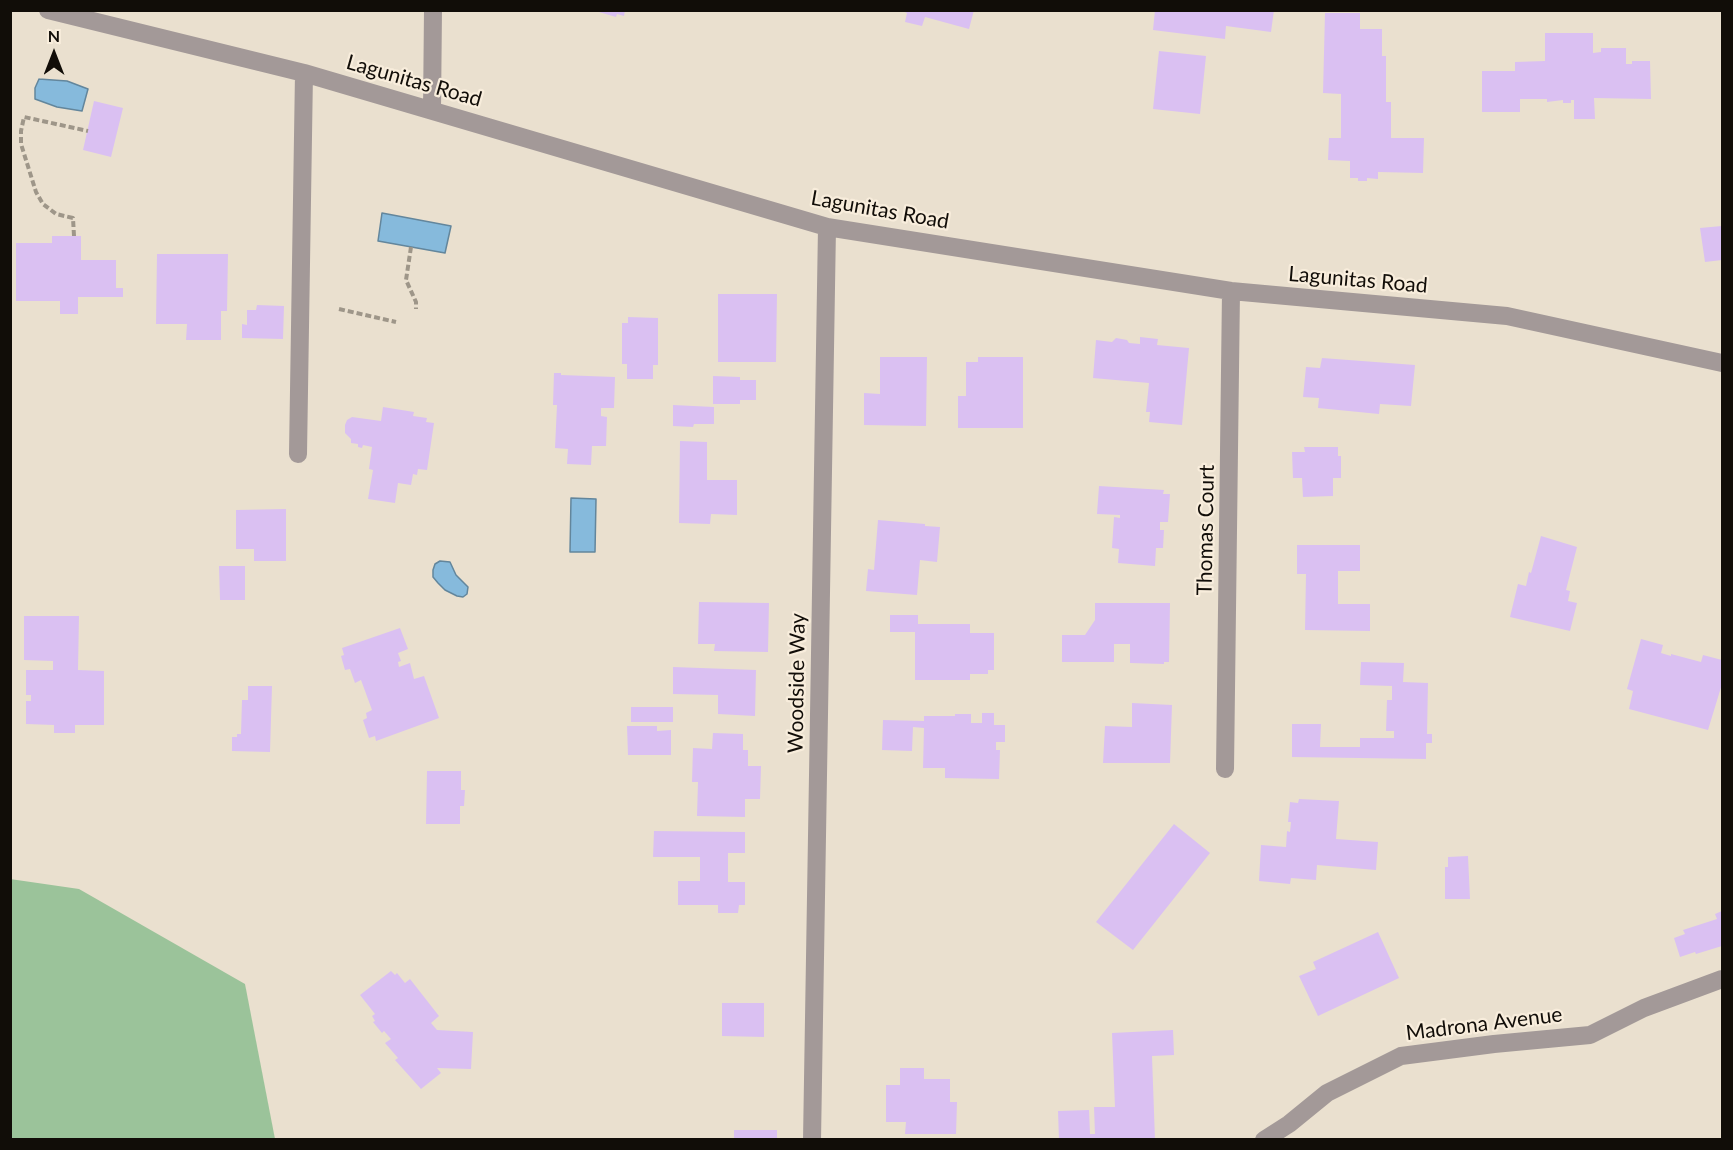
<!DOCTYPE html>
<style>
body{margin:0}
#map{position:relative;width:1733px;height:1150px;overflow:hidden;background:#eae0cf;font-family:Lato,sans-serif}
canvas{display:block}
.frame{position:absolute;inset:0;border:12px solid #110d08;pointer-events:none}
.north{position:absolute;left:24px;top:24px;width:60px;height:60px;-webkit-text-stroke:4px #f8eddc;paint-order:stroke;rotate:0deg;font-size:16px;font-weight:700;line-height:24px;text-align:center;color:#110d08}
.north::after{content:'';display:block;margin:auto;width:21px;height:27px;background:#110d08;clip-path:polygon(50% 0,100% 100%,50% 72%,0 100%)}
</style>
<div id="map">
<canvas width="1733" height="1150"></canvas>
<div class="frame"></div>
<div class="north">N</div>
</div>
<script>
const ctx = document.querySelector('canvas').getContext('2d');
ctx.lineJoin = 'round';
function fillPath(path, color) { ctx.fillStyle = color; ctx.fill(path, 'evenodd'); }
const toPath = rows => new Path2D(rows.map(r => 'M' + r).join(''));
function stroke(path, color, width, dash) { ctx.strokeStyle = color; ctx.lineWidth = width; ctx.lineCap = dash ? 'butt' : 'round'; ctx.setLineDash(dash || []); ctx.stroke(path); }
function drawText(font, color, halo, rows, align = 'center') {
  ctx.font = font + ' Lato,sans-serif'; ctx.lineWidth = 4.5; ctx.setLineDash([]); ctx.textBaseline = 'middle'; ctx.strokeStyle = halo; ctx.fillStyle = color; for (const [text, x, y, turn = 0] of rows) {
    ctx.save(); ctx.translate(x, y); ctx.rotate((+turn || 0) * Math.PI / 180); ctx.textAlign = isNaN(turn) ? turn : align; if (halo) ctx.strokeText(text, 0, 0); ctx.fillText(text, 0, 0); ctx.restore();
  }
}
fillPath(toPath([
 [10,879,79,889,245,984,275,1139,11,1139]
]), '#9bc39a');
const water = toPath([
 [39,79,67,81,88,89,82,111,57,107,35,99,35,88,39,79],
 [382,213,451,226,445,253,378,241,382,213],
 [571,498,596,499,595,552,570,552,571,498],
 [440,561,450,562,456,575,468,587,467,594,463,597,457,596,445,590,438,583,433,577,433,570,435,564,440,561]
]);
fillPath(water, '#86badc');
stroke(water, '#63869c', 1.5);
fillPath(toPath([
 [592,10,625,10,624,16,617,14,616,17],
 [900,10,974,10,969,29,925,17,922,26,905,22,907,13],
 [1155,10,1274,10,1271,32,1226,26,1225,39,1153,30],
 [1325,13,1360,13,1360,29,1382,29,1382,56,1386,56,1386,102,1391,102,1391,138,1424,138,1423,173,1378,172,1378,179,1367,178,1367,181,1358,181,1358,178,1350,178,1350,161,1328,160,1329,138,1341,138,1341,94,1323,93],
 [1545,33,1593,33,1593,53,1601,52,1601,48,1626,48,1626,64,1632,64,1632,61,1650,61,1651,99,1594,98,1595,119,1574,119,1574,100,1571,100,1571,103,1563,103,1563,100,1547,102,1547,99,1520,99,1520,112,1482,112,1482,71,1515,71,1515,62,1545,61],
 [1159,51,1206,56,1200,114,1153,109],
 [94,101,123,108,111,157,83,150],
 [1722,226,1722,260,1705,262,1700,228],
 [52,236,81,236,81,260,116,260,116,288,123,288,123,297,78,297,78,314,60,314,60,301,16,301,16,243,52,243],
 [157,254,228,254,227,311,221,311,221,340,186,340,187,324,156,324],
 [718,294,777,294,776,362,718,362],
 [257,305,284,306,283,339,242,338,242,324,247,325,247,310,256,310],
 [628,317,658,318,658,365,653,365,653,379,627,379,627,364,622,364,622,323,628,323],
 [1140,337,1158,339,1157,345,1189,348,1182,425,1149,422,1150,412,1146,412,1149,383,1093,378,1096,340,1112,342,1116,338,1127,340,1129,343,1140,344],
 [880,357,927,357,926,426,864,425,864,393,880,394],
 [978,357,1023,357,1023,428,958,428,958,396,966,396,966,362,978,362],
 [1322,358,1415,365,1411,406,1380,404,1379,414,1318,408,1319,398,1303,397,1306,367,1320,368],
 [554,373,561,373,561,375,615,377,614,408,601,408,601,416,607,417,606,446,592,446,591,465,567,464,568,449,555,448,557,405,553,405],
 [713,376,740,377,740,380,756,380,756,400,740,400,740,404,713,404],
 [673,405,714,407,714,424,694,424,693,427,673,426],
 [383,407,414,412,413,416,427,418,426,422,434,423,427,470,418,469,417,475,413,474,411,485,398,483,395,503,368,499,373,470,369,469,372,447,363,445,362,448,358,447,358,444,351,443,351,439,345,433,345,425,347,420,352,417,381,421],
 [680,441,707,442,707,480,737,480,737,515,711,514,710,524,679,523],
 [1304,447,1338,447,1338,456,1341,456,1341,478,1333,478,1333,496,1303,497,1302,478,1293,478,1292,452,1305,452],
 [1099,486,1164,490,1163,494,1170,494,1168,522,1160,522,1160,530,1164,530,1163,548,1156,548,1155,566,1118,563,1119,549,1112,548,1114,517,1120,518,1120,515,1097,514],
 [286,509,286,561,254,561,254,549,236,549,236,510],
 [878,520,925,524,925,526,940,527,937,562,920,560,917,595,866,591,868,569,874,570],
 [1541,536,1577,547,1566,590,1570,591,1568,601,1577,603,1570,631,1510,617,1518,584,1526,586,1529,572,1531,573],
 [1297,545,1360,545,1360,571,1338,571,1338,604,1370,604,1370,631,1305,630,1306,574,1297,574],
 [219,566,245,566,245,600,220,600],
 [699,602,769,603,768,652,714,651,715,644,698,644],
 [1095,603,1170,603,1169,662,1164,662,1164,664,1130,663,1130,644,1114,644,1114,662,1062,662,1062,635,1085,635,1095,620],
 [890,615,918,615,918,624,970,624,970,633,994,633,994,670,988,670,988,674,970,674,970,680,915,680,915,632,890,632],
 [24,616,79,616,78,670,104,671,104,725,75,725,75,733,54,733,54,725,26,724,26,701,31,701,31,695,26,695,26,670,53,670,53,661,24,660],
 [400,628,408,649,398,653,401,661,398,662,399,667,410,663,414,679,424,676,439,718,376,741,375,736,369,738,363,720,367,718,366,713,372,710,361,680,355,683,350,669,345,670,341,656,344,655,342,648],
 [1641,639,1663,645,1661,653,1671,656,1671,654,1701,662,1703,655,1722,660,1722,684,1708,730,1629,709,1633,691,1627,689],
 [1361,662,1404,663,1403,682,1428,683,1427,734,1432,734,1432,743,1426,743,1426,759,1292,757,1292,724,1321,724,1320,747,1360,747,1360,738,1394,738,1394,731,1386,731,1387,700,1392,700,1392,686,1360,685],
 [673,667,756,670,755,716,718,714,718,695,673,694],
 [248,686,272,686,270,752,232,751,232,737,237,737,237,734,241,734,242,700,248,700],
 [1132,703,1172,705,1170,763,1103,763,1105,726,1132,727],
 [631,707,673,707,673,722,631,722],
 [982,713,994,713,994,725,1005,725,1005,742,996,742,996,750,1000,750,999,779,945,778,945,768,923,768,924,728,913,727,912,751,882,750,883,720,924,721,924,716,955,716,955,714,971,714,971,723,982,723],
 [627,726,657,726,657,731,671,730,671,755,628,755],
 [713,733,743,734,743,750,748,750,748,766,761,766,760,799,745,799,745,817,697,816,698,782,692,782,693,748,712,749],
 [427,771,461,771,461,790,465,790,464,806,460,806,460,824,426,824],
 [1299,799,1339,801,1336,839,1378,842,1376,870,1317,865,1316,880,1291,878,1290,884,1259,881,1261,845,1286,847,1287,831,1290,832,1291,822,1288,822,1290,802,1298,803],
 [1174,824,1210,853,1133,950,1096,922],
 [654,831,745,832,745,853,728,853,728,882,745,882,745,905,739,905,738,913,718,913,718,905,678,905,678,881,700,881,700,857,653,857],
 [1468,856,1470,899,1445,899,1445,867,1448,867,1448,857],
 [1722,911,1722,946,1696,954,1695,952,1680,957,1674,938,1685,934,1683,930,1717,919,1715,914],
 [1378,932,1399,978,1318,1016,1299,976,1316,969,1313,962],
 [391,971,395,975,397,973,405,983,410,979,439,1016,431,1023,437,1030,473,1032,471,1069,437,1068,441,1073,421,1089,395,1060,398,1058,385,1043,391,1039,384,1031,382,1033,373,1022,375,1021,372,1016,375,1014,360,995],
 [722,1003,764,1003,764,1037,722,1036],
 [1173,1030,1174,1055,1152,1056,1155,1140,1059,1140,1058,1111,1089,1110,1090,1134,1095,1134,1094,1107,1115,1107,1112,1033],
 [900,1068,924,1068,924,1079,950,1079,950,1102,957,1102,956,1134,905,1134,906,1122,886,1122,886,1085,900,1085],
 [734,1130,777,1130,777,1140,734,1140]
]), '#dac0f2');
stroke(toPath([
 [74,236,73,218,56,214,43,204,36,192,21,144,21,131,24,117,88,131],
 [411,247,406,280,416,302,416,309],
 [339,309,396,322]
]), '#9e9689', 4, [6, 3]);
stroke(toPath([
 [48,10,304,73,827,227,1231,291,1507,316,1722,363],
 [432,110,433,10],
 [298,454,304,73],
 [1225,769,1231,291],
 [812,1140,827,227],
 [1264,1140,1289,1124,1327,1093,1401,1056,1494,1044,1590,1035,1644,1008,1722,979]
]), '#a39998', 18);
drawText('21px', '#110d08', '#f8eddc', [
 ["Lagunitas Road",414,81,16],
 ["Lagunitas Road",880,210,10],
 ["Lagunitas Road",1358,280,5],
 ["Thomas Court",1206,530,-89],
 ["Woodside Way",797,683,-89],
 ["Madrona Avenue",1484,1024,-7]
]);
</script>
